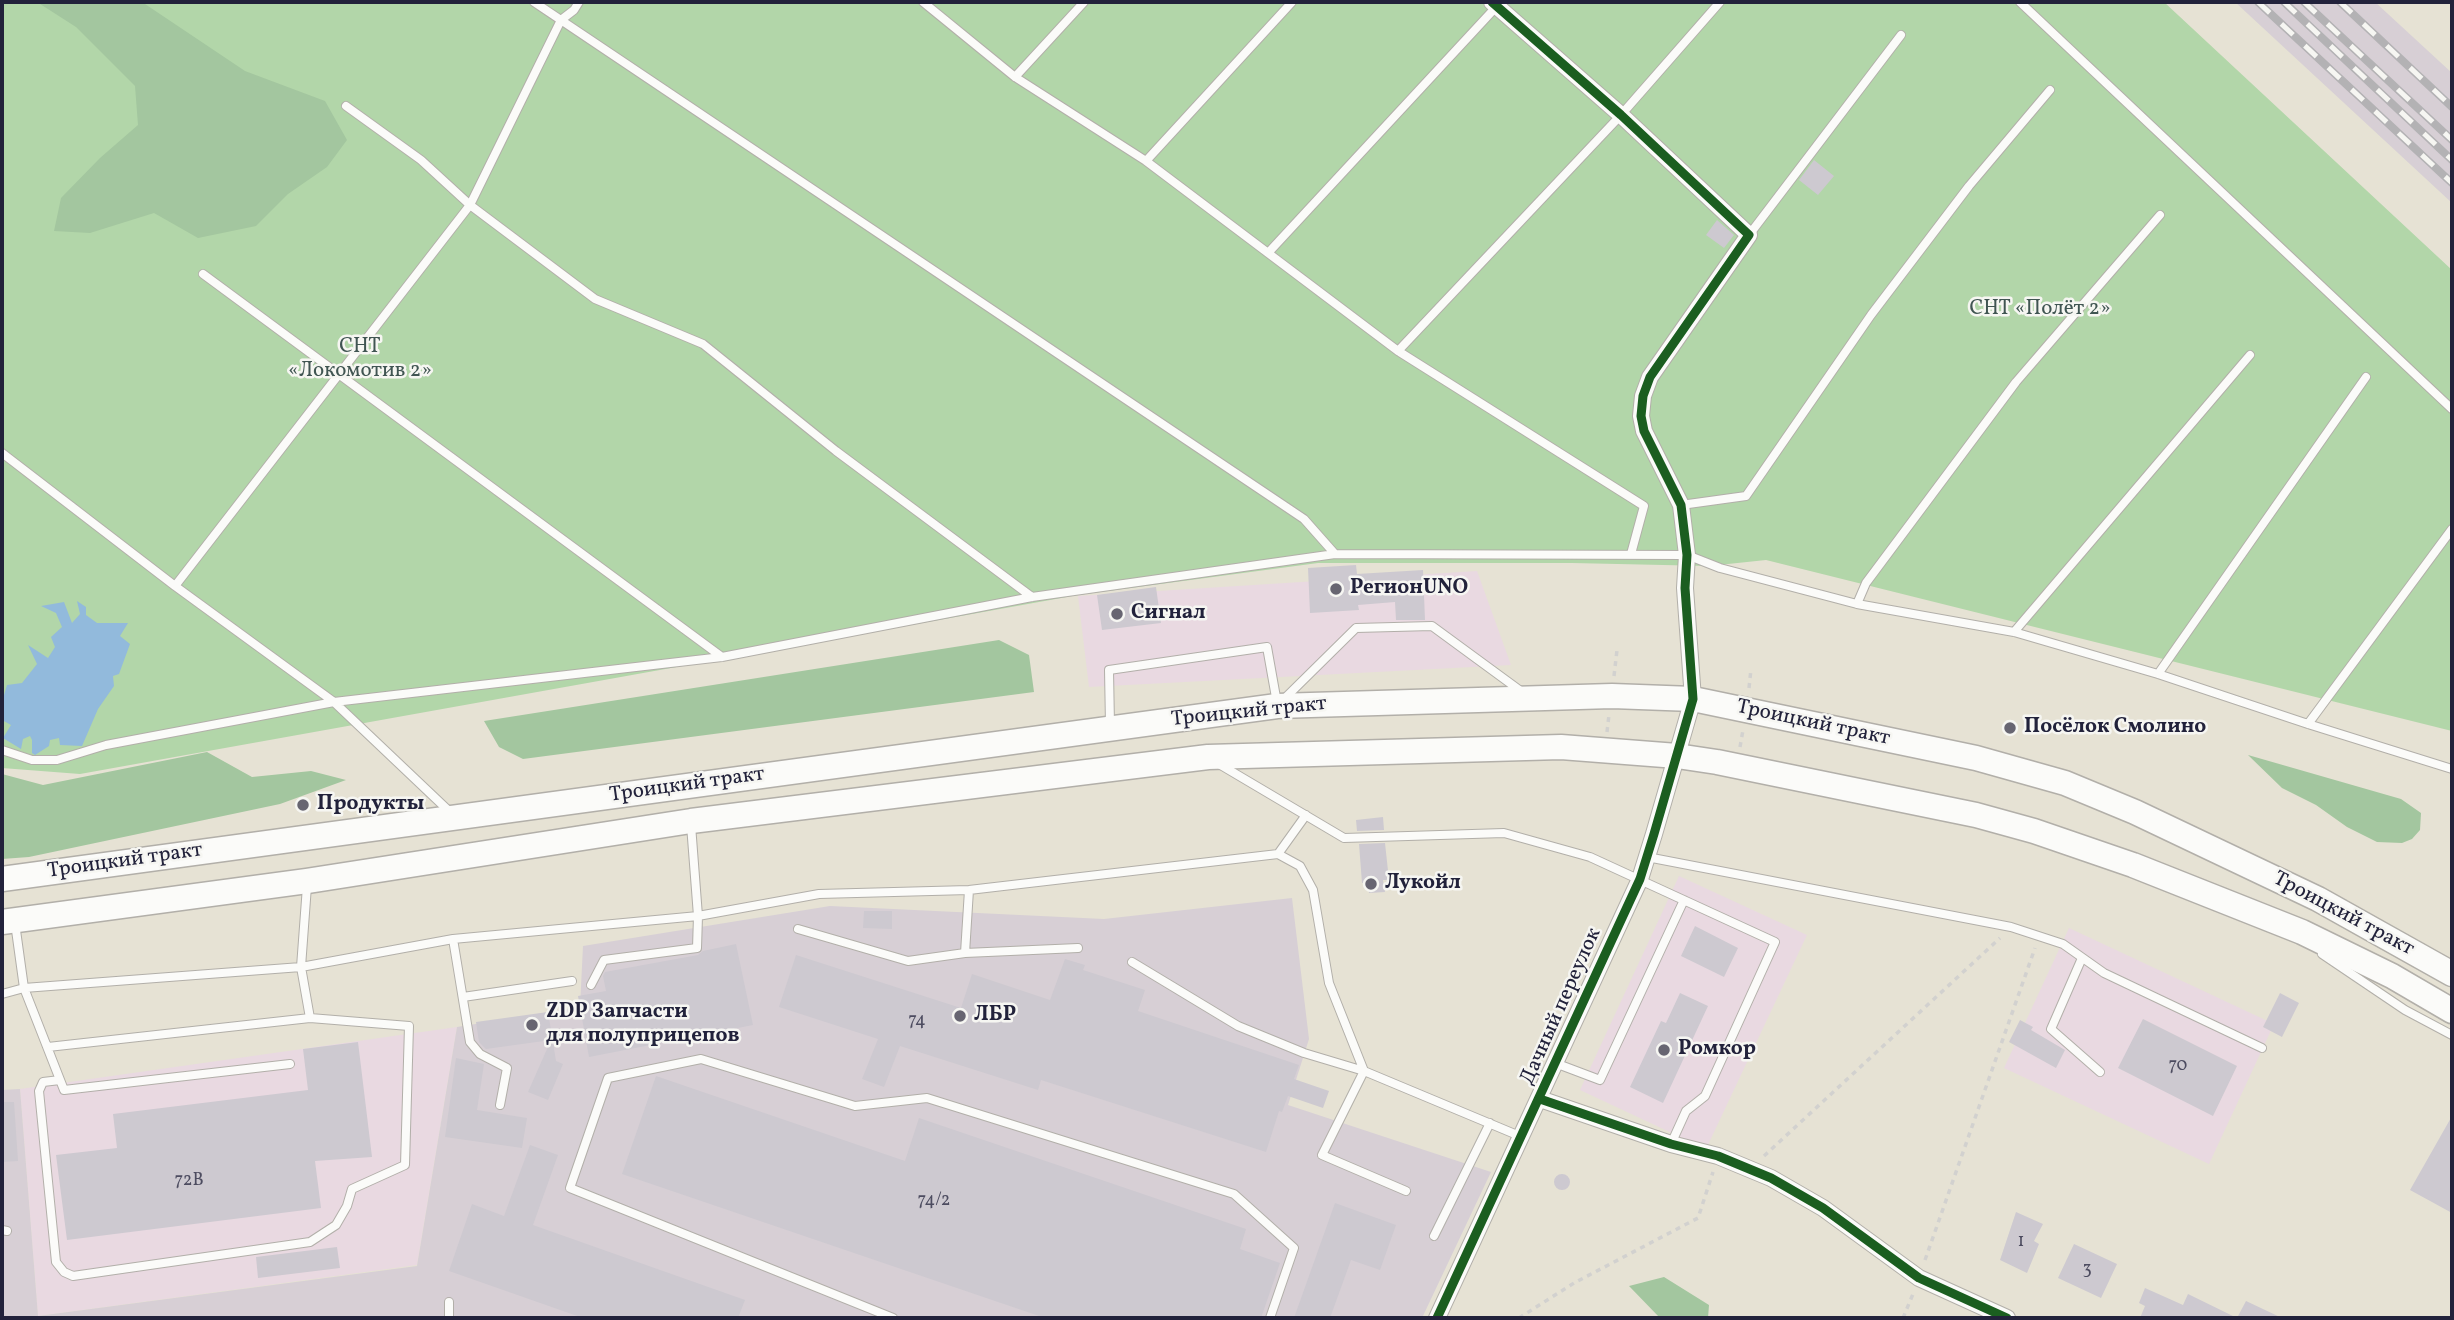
<!DOCTYPE html>
<meta charset="utf-8">
<style>
body{margin:0}
#map{position:relative;width:2454px;height:1320px;overflow:hidden;background:#e6e2d4;font-family:Vollkorn,serif}
canvas{display:block}
.frame{position:absolute;inset:0;border:4px solid #22223b;pointer-events:none}
</style>
<div id="map">
<canvas width="2454" height="1320"></canvas>
<div class="frame"></div>
</div>
<script>
const ctx = document.querySelector('canvas').getContext('2d');
ctx.lineJoin = 'round';
function fillPath(path, color) { ctx.fillStyle = color; ctx.fill(path, 'evenodd'); }
const toPath = rows => new Path2D(rows.map(r => 'M' + r).join(''));
function stroke(path, color, width, dash) { ctx.strokeStyle = color; ctx.lineWidth = width; ctx.lineCap = dash ? 'butt' : 'round'; ctx.setLineDash(dash || []); ctx.stroke(path); }
function drawText(font, color, halo, rows, align = 'center') {
  ctx.font = font + ' Vollkorn,serif'; ctx.lineWidth = 5; ctx.setLineDash([]); ctx.textBaseline = 'middle'; ctx.strokeStyle = halo; ctx.fillStyle = color; for (const [text, x, y, turn = 0] of rows) {
    ctx.save(); ctx.translate(x, y); ctx.rotate((+turn || 0) * Math.PI / 180); ctx.textAlign = isNaN(turn) ? turn : align; if (halo) ctx.strokeText(text, 0, 0); ctx.fillText(text, 0, 0); ctx.restore();
  }
}
fillPath(toPath([
 [1477,571,1511,665,1089,687,1078,596],
 [1679,876,1807,935,1706,1149,1580,1090],
 [2069,928,2274,1024,2209,1164,2004,1068],
 [457,1027,417,1265,38,1316,20,1089]
]), '#e9d9e1');
fillPath(toPath([
 [2235,2,2375,2,2452,73,2452,203],
 [1292,898,1309,1039,1288,1105,1491,1172,1422,1318,2,1318,2,1090,20,1089,38,1316,417,1266,457,1027,580,1007,583,946,830,906,1104,919]
]), '#d7cfd5');
fillPath(toPath([
 [2,2,2164,2,2452,270,2452,731,1766,560,1709,566,1572,563,1318,563,1078,595,80,774,2,768]
]), '#b2d6a9');
fillPath(toPath([
 [37,2,142,2,245,71,325,101,347,140,327,167,288,194,256,226,198,238,154,213,90,233,54,231,61,198,100,158,138,125,135,86,76,27],
 [999,640,1029,655,1034,692,523,759,499,747,484,721],
 [207,752,252,777,311,771,346,780,280,804,29,857,2,859,2,774,43,785],
 [2248,755,2401,799,2421,813,2420,830,2412,839,2402,843,2377,842,2347,827,2316,805,2282,788],
 [1664,1277,1709,1305,1708,1318,1660,1318,1629,1286]
]), '#a3c69f');
fillPath(toPath([
 [77,601,86,607,86,615,97,623,128,623,120,636,130,644,119,674,113,676,114,686,98,709,82,746,60,745,59,738,50,740,49,746,35,755,32,753,32,740,30,736,23,739,21,749,3,738,11,725,2,720,2,702,7,685,22,683,37,664,28,645,48,658,55,647,51,637,62,627,56,613,41,606,64,602,72,623,80,614]
]), '#92badc');
fillPath(toPath([
 [1814,160,1834,176,1818,195,1799,180],
 [1717,220,1734,235,1724,248,1706,235],
 [1356,565,1357,574,1423,570,1425,620,1396,620,1395,602,1358,605,1359,610,1310,613,1308,568],
 [1156,587,1161,623,1102,630,1097,595],
 [1383,817,1384,830,1357,831,1356,820],
 [1385,843,1389,880,1383,880,1385,892,1369,893,1368,882,1362,883,1359,844],
 [864,911,892,911,892,929,863,928],
 [1695,926,1738,948,1724,977,1681,956],
 [736,944,753,1025,589,1057,578,996,606,991,603,976,605,972,698,955,703,951],
 [796,955,961,1008,972,974,1050,1000,1065,959,1085,965,1083,970,1145,990,1138,1011,1299,1065,1294,1079,1329,1091,1323,1108,1288,1096,1282,1112,1279,1111,1266,1152,1041,1080,1038,1090,900,1046,884,1087,862,1079,878,1039,779,1007],
 [1680,993,1708,1006,1663,1103,1630,1087,1661,1021,1666,1023],
 [2280,993,2299,1003,2282,1037,2263,1027],
 [548,1012,556,1061,563,1064,548,1100,528,1092,551,1040,486,1049,479,1042,476,1022],
 [2143,1019,2237,1066,2213,1116,2118,1068],
 [2020,1020,2033,1027,2031,1030,2065,1050,2056,1068,2009,1042],
 [358,1042,372,1157,315,1161,321,1208,67,1240,56,1155,117,1148,113,1114,308,1090,303,1049],
 [456,1058,484,1064,477,1110,527,1118,522,1148,445,1137],
 [656,1076,905,1161,919,1118,1246,1229,1240,1249,1280,1263,1261,1318,1045,1318,622,1174],
 [2,1102,14,1102,18,1161,2,1162],
 [2452,1116,2452,1213,2410,1190],
 [530,1145,558,1155,533,1225,745,1300,738,1318,583,1318,449,1271,472,1204,504,1216],
 '1554 1182a8 8 0 1 1 16 0a8 8 0 1 1-16 0Z',
 [1335,1203,1396,1225,1380,1270,1351,1260,1330,1318,1294,1318],
 [2016,1212,2043,1224,2034,1241,2039,1244,2027,1273,2000,1260],
 [2074,1244,2117,1264,2101,1298,2058,1278],
 [337,1247,340,1268,258,1278,256,1257],
 [2145,1288,2183,1305,2188,1294,2237,1318,2246,1301,2282,1318,2140,1318,2145,1306,2139,1303]
]), '#cdc9d0');
const service = toPath([
 [534,2,1304,519,1335,554],
 [923,2,1015,77,1146,161,1398,351,1644,506,1631,554],
 [2020,2,2452,409],
 [1015,77,1084,2],
 [346,106,421,160,470,205,595,299,703,344,836,451,1032,597],
 [1146,161,1292,2],
 [1749,235,1901,35],
 [1268,253,1497,6],
 [203,274,722,657],
 [1398,351,1621,115,1720,2],
 [2,453,175,586,334,702,451,813],
 [1681,505,1746,496,1871,315,1969,186,2050,90],
 [175,586,470,205,561,20,574,10,579,2],
 [1857,604,2014,632,2158,674,2308,724,2452,769],
 [2014,632,2250,355],
 [2158,674,2366,377],
 [1282,701,1356,628,1432,626,1522,692],
 [2308,724,2452,529],
 [1110,725,1109,670,1267,647,1277,703],
 [2,750,32,760,57,760,106,745,334,702,722,657,1032,597,1335,554,1687,555,1720,568,1857,604,1866,583,2016,382,2160,215],
 [1219,764,1344,838,1504,833,1590,857,1775,942,1705,1096,1686,1111,1671,1144],
 [1278,854,1300,866,1313,890,1329,983,1364,1071],
 [1647,857,2011,927,2063,944,2104,973,2262,1048],
 [307,886,301,967,310,1018],
 [15,923,24,988,64,1090,290,1064],
 [798,929,908,961,965,953,1078,948],
 [453,939,470,1042,480,1054,507,1068,500,1105],
 [965,953,969,890],
 [2322,954,2405,1010,2452,1035],
 [2082,958,2051,1029,2100,1072],
 [1132,962,1238,1026,1304,1053,1364,1071],
 [591,985,604,960,697,948,698,916,691,825],
 [2,994,24,988,301,967,453,939,698,916,819,894,969,890,1278,854,1306,815],
 [463,997,572,981],
 [48,1047,310,1018,409,1026,405,1165,352,1189,347,1206,336,1225,310,1242,73,1276,64,1272,56,1262,39,1091,43,1082,60,1080],
 [1555,1063,1600,1080,1684,900],
 [1406,1191,1322,1155,1364,1071,1522,1137],
 [2,1230,7,1231],
 [1434,1236,1490,1123],
 [449,1318,449,1302],
 [893,1318,570,1188,608,1078,701,1059,855,1106,927,1098,1234,1194,1294,1248,1270,1318]
]);
const minor = toPath([
 [1540,1099,1671,1144,1718,1156,1771,1178,1823,1208,1919,1278,2007,1318],
 [1437,1318,1640,879,1654,834,1693,699,1685,588,1687,555,1681,505,1644,431,1641,416,1643,396,1650,377,1749,235,1621,115,1492,2]
]);
const primary = toPath([
 [2,879,1277,706,1612,696,1693,699,1976,758,2065,783,2135,812,2318,899,2452,974],
 [2,922,307,881,691,821,1208,757,1561,747,1677,756,1717,762,1976,815,2034,831,2133,865,2302,932,2392,976,2452,1011]
]);
stroke(service, '#b2afa9', 10);
stroke(minor, '#b2afa9', 18);
stroke(primary, '#b2afa9', 27);
stroke(toPath([
 [1614,676,1617,650],
 [1749,688,1751,669],
 [1607,732,1609,715],
 [1740,747,1743,730],
 [1764,1156,2000,938],
 [1925,1260,2035,948],
 [1519,1318,1574,1283,1698,1218,1713,1172],
 [1903,1318,1913,1294]
]), '#d2d1cf', 3.5, [5, 5]);
stroke(service, '#fbfbf9', 8);
stroke(minor, '#fbfbf9', 16);
stroke(primary, '#fbfbf9', 24);
const rail = toPath([
 [2258,2,2452,183],
 [2284,2,2452,160],
 [2304,2,2452,140],
 [2340,2,2452,107]
]);
stroke(rail, '#b3b2b4', 8);
stroke(rail, '#f6f6f2', 5, [16]);
stroke(toPath([
 [1540,1099,1671,1144,1718,1156,1771,1178,1823,1208,1919,1278,2007,1318],
 [1437,1318,1640,879,1654,834,1693,699,1685,588,1687,555,1681,505,1644,431,1641,416,1643,396,1650,377,1749,235,1621,115,1492,2]
]), '#1b5e20', 9);
for (const [x, y, r, color] of [
 [1336,589,7,"#676571"],
 [1117,614,7,"#676571"],
 [2010,728,7,"#676571"],
 [303,805,7,"#676571"],
 [1371,884,7,"#676571"],
 [960,1016,7,"#676571"],
 [532,1025,7,"#676571"],
 [1664,1050,7,"#676571"]
]) { const dot = new Path2D(); dot.arc(x, y, r, 0, 2 * Math.PI); ctx.fillStyle = color; ctx.fill(dot); stroke(dot, '#f6f6f2', 2.5); }
drawText('18px', '#4d4c60', null, [
 ["74",917,1022],
 ["70",2178,1067],
 ["72В",189,1182],
 ["74/2",934,1202],
 ["1",2021,1243],
 ["3",2087,1271]
]);
drawText('21px', '#405552', '#f6f6f2', [
 ["СНТ «Полёт 2»",2040,310],
 ["СНТ",360,348],
 ["«Локомотив 2»",360,372]
]);
drawText('bold 21px', '#22223b', '#f6f6f2', [
 ["РегионUNO",1350,589],
 ["Сигнал",1131,614],
 ["Посёлок Смолино",2024,728],
 ["Продукты",317,805],
 ["Лукойл",1385,884],
 ["ZDP Запчасти",546,1013],
 ["для полуприцепов",546,1037],
 ["ЛБР",974,1016],
 ["Ромкор",1678,1050]
], 'left');
drawText('21px', '#22223b', '#f6f6f2', [
 ["Троицкий тракт",1249,713,-6],
 ["Троицкий тракт",1813,724,12],
 ["Троицкий тракт",687,786,-8],
 ["Троицкий тракт",125,862,-8],
 ["Троицкий тракт",2343,915,28],
 ["Дачный переулок",1562,1007,-66]
]);
</script>
